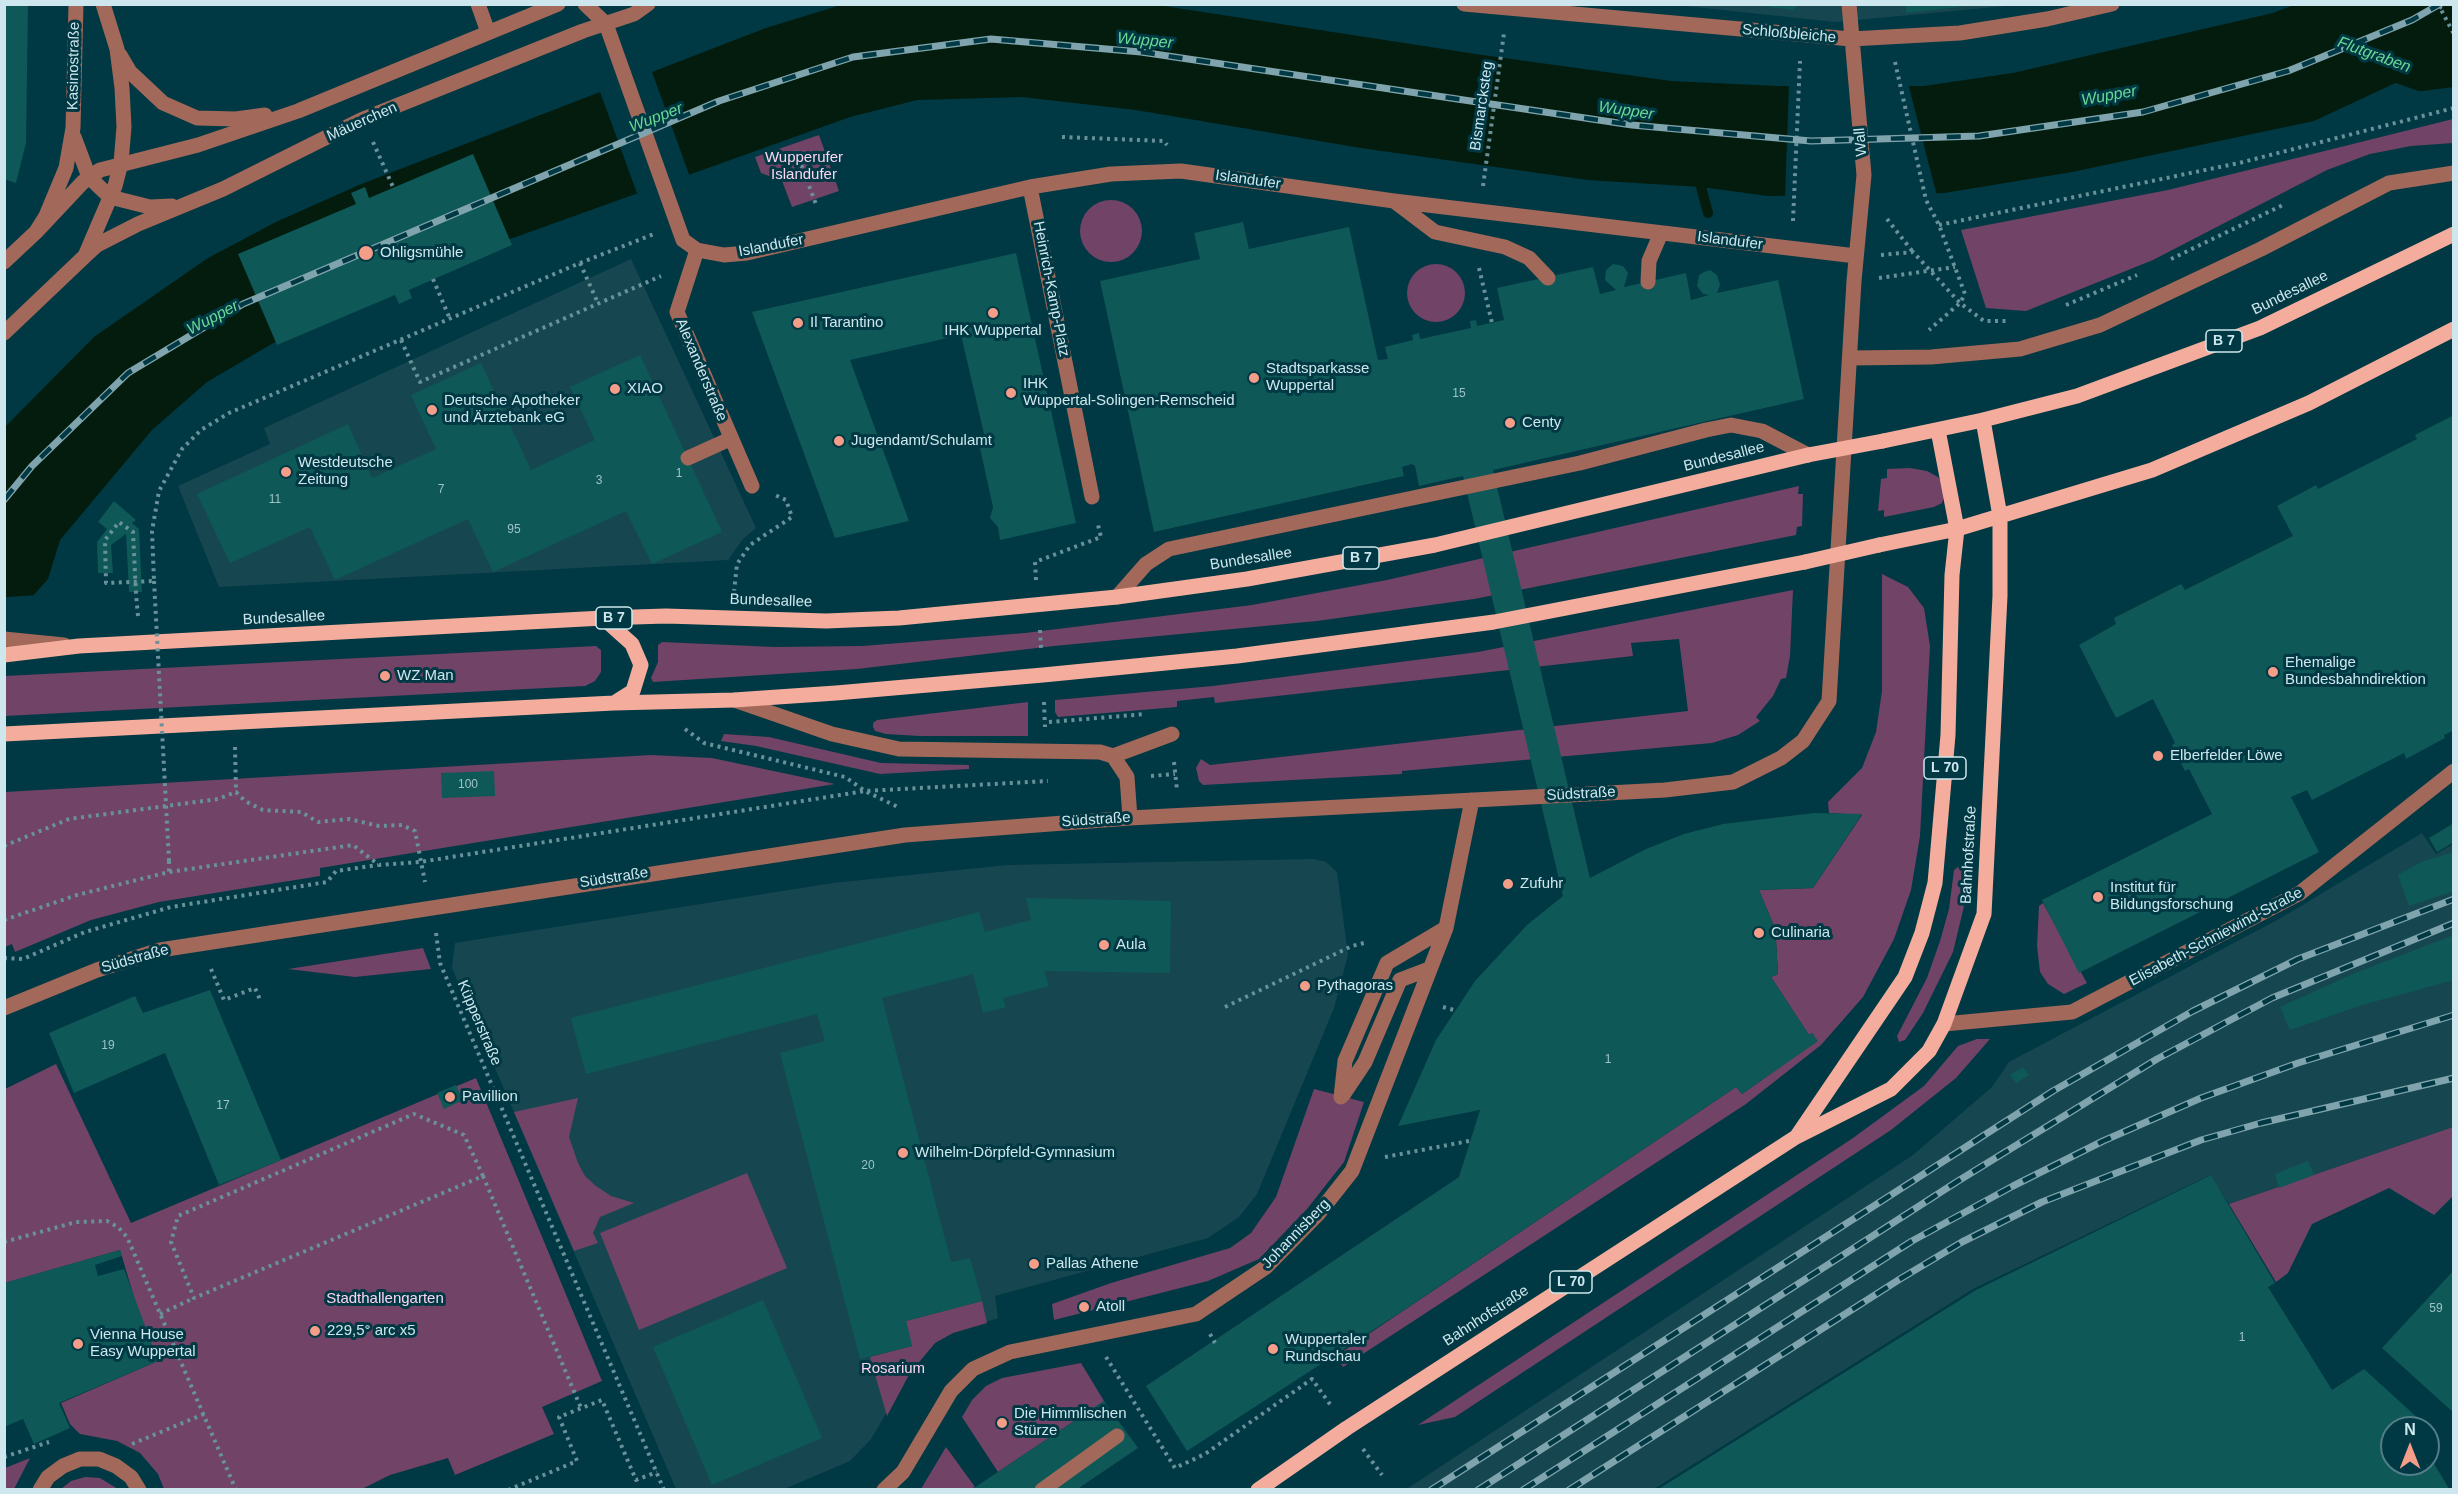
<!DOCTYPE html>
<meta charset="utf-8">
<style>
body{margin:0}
#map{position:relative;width:2458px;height:1494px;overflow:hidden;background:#003843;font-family:Arial,sans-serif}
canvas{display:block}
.frame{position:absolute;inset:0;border:6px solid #cee7ee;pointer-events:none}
.north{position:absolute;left:2380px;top:1416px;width:60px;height:60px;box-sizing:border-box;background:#003843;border:2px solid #527e87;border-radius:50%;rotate:0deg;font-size:16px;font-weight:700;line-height:24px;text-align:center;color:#cee7ee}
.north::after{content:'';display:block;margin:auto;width:21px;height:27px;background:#f49e89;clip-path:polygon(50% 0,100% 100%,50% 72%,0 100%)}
</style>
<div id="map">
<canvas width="2458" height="1494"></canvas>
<div class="frame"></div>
<div class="north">N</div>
</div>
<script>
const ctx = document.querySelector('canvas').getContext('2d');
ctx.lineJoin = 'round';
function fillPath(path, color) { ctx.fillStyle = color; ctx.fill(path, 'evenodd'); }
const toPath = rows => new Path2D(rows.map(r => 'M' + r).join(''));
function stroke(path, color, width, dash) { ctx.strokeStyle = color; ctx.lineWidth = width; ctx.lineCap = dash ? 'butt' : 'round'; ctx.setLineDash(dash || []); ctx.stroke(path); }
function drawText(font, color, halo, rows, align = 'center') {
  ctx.font = font + ' Arial,sans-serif'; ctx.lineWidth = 6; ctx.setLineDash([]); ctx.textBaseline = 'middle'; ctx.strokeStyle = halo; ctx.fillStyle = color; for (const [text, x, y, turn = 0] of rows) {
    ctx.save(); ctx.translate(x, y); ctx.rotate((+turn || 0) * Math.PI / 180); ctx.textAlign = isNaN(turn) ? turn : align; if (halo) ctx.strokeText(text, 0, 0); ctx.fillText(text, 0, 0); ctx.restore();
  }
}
fillPath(toPath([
 [1676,5,2017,5,1835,22],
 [631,259,756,528,743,539,728,560,219,587,178,486,270,444,264,428],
 [2422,833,2436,854,2453,844,2453,1127,2229,1204,2210,1175,1973,1289,1654,1489,1405,1490,1913,1155,1992,1087,2009,1062,2281,918],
 [1314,859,1326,862,1337,872,1348,955,1334,1008,1257,1194,1239,1217,1208,1238,995,1296,998,1318,953,1333,935,1343,910,1373,871,1439,850,1461,782,1490,676,1489,452,968,455,943,833,883,1007,865]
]), '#164751');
fillPath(toPath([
 [2453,119,2453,143,2411,146,2370,154,2327,170,2153,260,2026,311,1986,308,1961,230,2168,190],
 [819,135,839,191,792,207,782,181,761,173,755,157],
 '1080 231a31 31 0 1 1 62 0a31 31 0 1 1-62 0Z',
 '1407 293a29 29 0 1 1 58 0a29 29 0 1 1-58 0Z',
 [1910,468,1927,471,1938,477,1944,485,1945,494,1942,503,1934,507,1884,517,1884,510,1878,511,1881,479,1887,478,1887,469],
 [1799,486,1798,494,1803,494,1802,526,1797,527,1796,535,1474,599,1317,621,1054,646,857,669,653,682,651,678,658,662,658,645,662,642,775,647,862,646,1025,633,1252,605,1387,580],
 [1882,574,1908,587,1924,608,1930,646,1920,836,1911,890,1894,939,1863,997,1821,1045,1746,1104,1343,1367,1336,1356,1736,1087,1742,1094,1817,1041,1812,1033,1809,1035,1771,977,1778,974,1776,940,1774,926,1759,890,1813,888,1862,815,1829,813,1828,802,1862,768,1876,732,1882,691],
 [1793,590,1790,656,1786,678,1781,679,1773,696,1756,717,1760,721,1738,735,1712,743,1402,771,1402,774,1203,785,1199,781,1196,768,1201,759,1210,765,1688,711,1679,639,1631,643,1633,656,1215,703,1214,697,1177,701,1177,707,1058,717,1055,712,1055,700,1213,686,1478,652],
 [596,646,601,650,601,672,595,681,585,686,5,716,5,676],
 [1028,702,1028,736,919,736,886,734,875,731,873,727,873,723,877,720],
 [724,734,769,737,881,763,969,765,969,769,880,774,756,746,721,741],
 [651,755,712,758,835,784,320,868,320,876,159,902,91,920,15,952,12,944,5,947,5,792],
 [1958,867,1962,869,1966,898,1953,952,1923,1013,1905,1040,1899,1042,1897,1036,1927,978,1940,941,1949,909,1954,870],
 [2043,903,2087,983,2064,994,2048,984,2040,972,2037,946,2039,906],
 [423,948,431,969,355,977,288,969],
 [1977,1039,1990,1039,1956,1078,1891,1130,1455,1417,1418,1425,1853,1138,1924,1086,1958,1046],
 [56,1064,131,1223,476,1078,602,1381,542,1407,554,1434,455,1475,448,1458,390,1475,362,1489,164,1489,158,1474,140,1453,117,1441,80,1434,70,1424,61,1403,158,1361,140,1317,120,1250,5,1283,5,1089],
 [1314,1089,1364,1102,1344,1162,1307,1209,1259,1259,1208,1281,1054,1320,1052,1304,1111,1283,1230,1248,1251,1233,1276,1197],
 [578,1098,569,1137,578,1163,585,1176,596,1186,611,1196,634,1203,600,1217,593,1233,598,1243,574,1251,514,1112],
 [2453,1127,2453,1196,2434,1215,2389,1188,2312,1224,2288,1273,2276,1282,2229,1204],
 [747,1173,787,1268,639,1330,600,1233],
 [982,1301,987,1323,953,1333,935,1343,910,1373,887,1416,870,1357,912,1346,906,1321],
 [1081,1363,1104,1401,998,1472,962,1417,972,1400,986,1386,1002,1378],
 [946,1447,975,1487,971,1489,921,1489],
 [30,1458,14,1489,5,1489,5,1468],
 [85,1477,100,1478,118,1489,61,1489,71,1481]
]), '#704367');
fillPath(toPath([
 [841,5,1157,5,1482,55,1671,81,1777,86,1924,86,2013,73,2273,13,2294,5,2453,5,2453,56,2314,121,2072,172,1944,193,1768,196,1701,187,1588,180,1361,148,1136,110,1022,97,917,100,850,117,499,243,287,335,207,382,152,430,60,540,48,579,5,627,5,427,94,337,208,258,276,222,359,185,766,28]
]), '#031c0d');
fillPath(toPath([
 [651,69,690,177,638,196,599,89],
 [1789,83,1912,83,1909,87,1937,196,1785,198],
 [38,595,7,629,4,630,5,597]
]), '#003843');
stroke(toPath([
 [1701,187,1708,213]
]), '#031c0d', 10);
stroke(toPath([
 [2374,55,2422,72,2454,68]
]), '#031c0d', 38);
fillPath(toPath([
 [1745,4,1800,4,1793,10],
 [1906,4,1967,4,1967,6,1906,13],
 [4,5,28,5,26,143,16,183,4,179],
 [473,154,512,245,409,290,412,298,399,304,395,295,277,345,238,254,356,204,351,193,365,187,369,198],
 [1243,222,1249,249,1349,227,1378,360,1388,359,1385,347,1413,340,1412,335,1419,333,1420,339,1471,328,1470,321,1476,320,1477,326,1504,320,1497,288,1593,267,1600,294,1616,290,1605,280,1606,270,1613,264,1623,266,1628,273,1624,287,1686,273,1691,300,1709,295,1703,294,1697,286,1699,275,1704,272,1710,270,1717,275,1720,285,1717,293,1778,280,1804,399,1493,470,1590,878,1646,849,1684,834,1723,824,1814,813,1862,814,1813,888,1759,890,1774,926,1776,940,1778,974,1771,977,1809,1035,1812,1033,1818,1041,1742,1094,1736,1087,1401,1312,1187,1451,1146,1386,1459,1177,1480,1110,1398,1126,1436,1040,1475,981,1527,925,1563,896,1463,476,1419,486,1415,466,1412,464,1402,467,1404,476,1154,532,1100,281,1200,259,1194,233],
 [1016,253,1076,523,1000,540,998,527,990,518,993,507,978,439,985,438,961,335,850,360,909,521,835,538,752,312],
 [640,355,722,532,652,564,626,511,493,572,468,519,335,580,310,527,230,563,197,494,348,424,372,478,436,449,411,395,481,363,531,470,595,440,570,387],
 [2454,415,2454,730,2444,735,2445,738,2406,759,2404,753,2312,800,2307,790,2291,797,2319,852,2079,973,2042,900,2212,814,2189,769,2185,771,2172,745,2175,743,2153,699,2116,718,2079,645,2116,624,2114,618,2181,584,2185,590,2293,536,2277,506,2316,485,2318,489,2417,439,2415,435],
 [114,501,136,520,132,523,139,529,142,592,129,592,126,534,111,545,113,573,98,573,97,542,107,529,98,522],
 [494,771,495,796,442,798,441,773],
 [2454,823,2454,842,2437,852,2429,838],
 [2454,852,2454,891,2409,906,2398,875,2421,862],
 [1026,898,1171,901,1170,973,1044,971,1049,986,1003,998,1006,1007,983,1013,973,974,882,998,951,1262,970,1258,982,1301,906,1321,912,1346,860,1359,780,1053,825,1041,817,1014,586,1074,571,1018,979,912,985,932,1031,920],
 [2454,935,2454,980,2362,1005,2290,1030,2280,1007,2355,973],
 [210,990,281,1160,219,1185,165,1053,74,1093,49,1033,135,996,143,1013],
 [2023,1067,2029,1075,2016,1083,2010,1075],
 [456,1085,463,1100,444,1109,437,1093],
 [2308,1161,2314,1175,2279,1188,2275,1174],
 [2211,1175,2275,1283,2268,1287,2332,1390,2364,1369,2420,1420,2410,1425,2411,1428,2392,1428,2392,1464,2428,1464,2428,1454,2450,1490,1657,1490,1976,1290],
 [120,1250,122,1256,95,1265,98,1276,124,1269,158,1361,59,1403,70,1428,34,1444,23,1419,4,1427,4,1283],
 [2454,1270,2454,1413,2382,1348],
 [763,1300,822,1438,712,1485,653,1347],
 [1104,1401,1138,1448,1076,1490,971,1490]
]), '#0e5858');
stroke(toPath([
 [2438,4,2454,34],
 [2439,8,2445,4],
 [1895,62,1926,200,1939,225,1965,294,1960,303,1929,330],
 [1062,137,1164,141,1167,145],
 [373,142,393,187],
 [796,151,817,207],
 [1483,186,1504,33],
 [1887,219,1913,252],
 [1793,221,1800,61],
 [1939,225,2239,163,2454,108],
 [1881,255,1913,252,1960,303,1984,321,2010,321],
 [2171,259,2285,204],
 [580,263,597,301],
 [1479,268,1492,323],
 [1879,278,1955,267],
 [433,279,450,319],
 [2066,305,2137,275],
 [401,340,420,382,661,276],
 [1036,580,1035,562,1101,537,1097,521],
 [734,592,737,564,750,545,792,517,786,500,775,495],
 [138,616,136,594,133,532,119,522,105,540,106,583,154,581,152,531,159,491,182,449,201,430,229,413,580,263,654,234],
 [1040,630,1041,649],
 [1044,702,1045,727],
 [1049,722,1146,714],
 [685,729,704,743,845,777,865,791,900,808],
 [235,747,236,792],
 [1174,762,1177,790],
 [1151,776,1175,774],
 [4,846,69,819,218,799,236,792,245,801,263,810,301,812,318,822,349,819,379,826,402,825,415,831,425,882],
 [169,861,169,872],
 [4,920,77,895,169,872,353,845,379,865,420,862,865,791,1048,781],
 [436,933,440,963,664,1490],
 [4,958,23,959,85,932,171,907,327,882,336,871,378,865],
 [211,969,224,1000,255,988,261,1002],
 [1225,1007,1352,946,1368,942],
 [1443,1007,1454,1010],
 [1385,1157,1469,1141],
 [483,1176,464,1135,414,1114,178,1216,171,1242,194,1298,483,1176,581,1408],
 [4,1242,76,1222,107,1221,118,1227,127,1237,236,1490],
 [160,1314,194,1298],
 [1210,1334,1215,1343],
 [1106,1357,1175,1468,1205,1454,1312,1379,1332,1407],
 [132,1444,204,1414],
 [1363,1449,1382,1475],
 [4,1457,49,1442],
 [508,1490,577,1461,559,1417,602,1400,636,1480,657,1472]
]), '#69919a', 4, [3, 4.5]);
stroke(toPath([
 [478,4,488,32],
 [585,4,606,24,683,240,697,250,724,255,747,253,1030,187,1111,174,1181,171,1394,201,1856,256],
 [1464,4,1851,39,1960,33,2047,19,2112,4],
 [120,55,130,72,163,103,197,118,236,119,265,115],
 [74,137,89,177,110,197,150,207,172,206],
 [1030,187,1092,497],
 [1394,201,1435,232,1505,247,1529,258,1548,278],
 [36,232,83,182,100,170,198,145,298,111,558,4],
 [697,250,677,312,752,486],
 [85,256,97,245,138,224,223,189,361,120,583,31,634,14,648,4],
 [4,262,36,232,46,216,66,168,73,128,76,4],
 [1648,282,1649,261,1661,233],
 [4,333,85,256,115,186,121,163,124,127,122,88,117,49,103,4],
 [1850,358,1931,357,2020,349,2100,325,2261,249,2389,183,2454,173],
 [688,458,730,439],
 [1117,597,1146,564,1169,549,1580,463,1706,430,1731,425,1762,431,1808,455],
 [4,639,64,645],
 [734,700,832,734,899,749,1100,752,1113,756,1127,777,1130,818],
 [1113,756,1172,734],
 [4,1008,97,970,160,950,905,835,1130,818,1665,790,1733,782,1781,758,1803,741,1829,701,1854,281,1864,175,1849,4],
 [1944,1024,2072,1012,2300,893,2454,771],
 [1343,1095,1365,1062,1400,980,1429,969],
 [1341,1097,1345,1061,1387,963,1446,928],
 [40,1490,48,1477,63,1466,80,1459,99,1459,116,1466,131,1477,139,1490],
 [884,1490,903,1472,951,1391,973,1369,1010,1352,1196,1314,1266,1267,1318,1214,1352,1171,1446,928,1472,800],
 [1042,1490,1117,1436]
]), '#a2685a', 15);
stroke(toPath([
 [1883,441,1983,420,2077,396,2260,328,2454,234],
 [1879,545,1957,529,2152,470,2309,403,2454,329],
 [603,618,632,644,641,665,633,691,614,703],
 [4,655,79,646,603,618,666,616,826,621,899,618,1117,597,1247,579,1435,545,1808,455],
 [4,734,614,703,734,700,836,693,1043,675,1237,656,1494,622,1805,562],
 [1797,1136,1905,977,1922,933,1935,883,1948,735,1952,575,1957,529,1938,430],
 [1258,1490,1347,1428,1796,1137,1891,1089,1929,1051,1944,1024,1984,914,2000,596,2000,516,1983,420]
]), '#f4ad9c', 15);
const rail = toPath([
 [4,500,32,466,128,373,243,304,719,101,853,57,991,39,1141,52,1632,125,1811,141,1979,136,2143,112,2288,71,2412,20,2440,4],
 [1431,1490,2053,1091,2193,1011,2298,959,2454,899],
 [1478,1490,1958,1181,2157,1059,2272,998,2454,923],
 [1523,1490,1912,1241,2013,1186,2103,1141,2201,1098,2298,1063,2454,1015],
 [1569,1490,1900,1279,1962,1242,2042,1202,2201,1140,2261,1123,2454,1078]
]);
stroke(rail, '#80a4ad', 7);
stroke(rail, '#003843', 4.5, [14]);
stroke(toPath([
 [154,581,169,861]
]), '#69919a', 4, [3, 4.5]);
stroke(toPath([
 [1808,455,1883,441],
 [1805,562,1879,545]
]), '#f4ad9c', 15);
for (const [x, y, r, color] of [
 [366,253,8,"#f49e89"],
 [993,313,6,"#f49e89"],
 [798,323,6,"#f49e89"],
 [1254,378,6,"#f49e89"],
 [615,389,6,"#f49e89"],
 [1011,393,6,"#f49e89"],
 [432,410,6,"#f49e89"],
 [1510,423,6,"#f49e89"],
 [839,441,6,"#f49e89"],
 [286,472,6,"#f49e89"],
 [2273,672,6,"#f49e89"],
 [385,676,6,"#f49e89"],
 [2158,756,6,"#f49e89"],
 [1508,884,6,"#f49e89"],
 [2098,897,6,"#f49e89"],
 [1759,933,6,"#f49e89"],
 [1104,945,6,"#f49e89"],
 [1305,986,6,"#f49e89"],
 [450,1097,6,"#f49e89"],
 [903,1153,6,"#f49e89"],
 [1034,1264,6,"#f49e89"],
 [1084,1307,6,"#f49e89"],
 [315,1331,6,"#f49e89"],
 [78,1344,6,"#f49e89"],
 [1273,1349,6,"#f49e89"],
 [1002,1423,6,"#f49e89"]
]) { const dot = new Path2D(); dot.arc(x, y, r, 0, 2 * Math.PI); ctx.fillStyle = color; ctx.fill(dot); stroke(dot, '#003843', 2); }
drawText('12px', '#9ec3c8', null, [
 ["15",1459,394],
 ["1",679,474],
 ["3",599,481],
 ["7",441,490],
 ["11",275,500],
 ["95",514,530],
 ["100",468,785],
 ["19",108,1046],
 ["1",1608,1060],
 ["17",223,1106],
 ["20",868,1166],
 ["59",2436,1309],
 ["1",2242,1338]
]);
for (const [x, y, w] of [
 [2224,341,36],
 [1361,558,36],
 [614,618,36],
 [1945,768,42],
 [1571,1282,42]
]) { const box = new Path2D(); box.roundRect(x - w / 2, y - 11, w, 22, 4.5); ctx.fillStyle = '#003843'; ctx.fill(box); stroke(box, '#cee7ee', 1.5); }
drawText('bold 14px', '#cee7ee', null, [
 ["B 7",2224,341],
 ["B 7",1361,558],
 ["B 7",614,618],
 ["L 70",1945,768],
 ["L 70",1571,1282]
]);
drawText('15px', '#cee7ee', '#003843', [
 ["Schloßbleiche",1789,34,5],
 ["Kasinostraße",74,66,-89],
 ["Bismarcksteg",1482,106,-82],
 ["Mäuerchen",362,122,-24],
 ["Wall",1861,142,-95],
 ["Islandufer",1248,180,8],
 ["Islandufer",1730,241,7],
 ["Islandufer",771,246,-11],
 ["Heinrich-Kamp-Platz",1051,289,79],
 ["Bundesallee",2290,293,-26],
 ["Alexanderstraße",701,370,67],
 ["Bundesallee",1724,457,-14],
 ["Bundesallee",1251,559,-9],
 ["Bundesallee",771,601,2],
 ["Bundesallee",284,618,-3],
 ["Südstraße",1581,794,-3],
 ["Südstraße",1096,820,-4],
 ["Bahnhofstraße",1969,855,-87],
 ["Südstraße",614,878,-9],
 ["Elisabeth-Schniewind-Straße",2216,937,-28],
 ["Südstraße",135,959,-16],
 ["Küpperstraße",479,1023,67],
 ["Johannisberg",1296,1234,-46],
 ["Bahnhofstraße",1486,1316,-33]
]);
drawText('15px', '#fcd5f2', '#003843', [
 ["Wupperufer",804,158],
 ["Islandufer",804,175],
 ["Stadthallengarten",385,1299],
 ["Rosarium",893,1369]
]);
drawText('15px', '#cee7ee', '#003843', [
 ["Ohligsmühle",380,253],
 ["Il Tarantino",810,323],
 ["IHK Wuppertal",993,331,"center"],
 ["Stadtsparkasse",1266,369],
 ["Wuppertal",1266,386],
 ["IHK",1023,384],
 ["Wuppertal-Solingen-Remscheid",1023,401],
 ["XIAO",627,389],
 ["Deutsche Apotheker",444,401],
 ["und Ärztebank eG",444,418],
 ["Centy",1522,423],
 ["Jugendamt/Schulamt",851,441],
 ["Westdeutsche",298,463],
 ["Zeitung",298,480],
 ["Ehemalige",2285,663],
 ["Bundesbahndirektion",2285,680],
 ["WZ Man",397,676],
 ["Elberfelder Löwe",2170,756],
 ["Zufuhr",1520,884],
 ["Institut für",2110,888],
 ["Bildungsforschung",2110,905],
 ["Culinaria",1771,933],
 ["Aula",1116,945],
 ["Pythagoras",1317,986],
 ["Pavillion",462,1097],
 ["Wilhelm-Dörpfeld-Gymnasium",915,1153],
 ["Pallas Athene",1046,1264],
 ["Atoll",1096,1307],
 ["229,5° arc x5",327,1331],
 ["Vienna House",90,1335],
 ["Easy Wuppertal",90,1352],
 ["Wuppertaler",1285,1340],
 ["Rundschau",1285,1357],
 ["Die Himmlischen",1014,1414],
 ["Stürze",1014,1431]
], 'left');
drawText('italic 16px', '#69d994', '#003843', [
 ["Wupper",1145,41,5],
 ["Flutgraben",2374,55,20],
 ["Wupper",2109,96,-10],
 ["Wupper",1626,111,8],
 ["Wupper",656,118,-21],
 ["Wupper",213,318,-28]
]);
</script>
